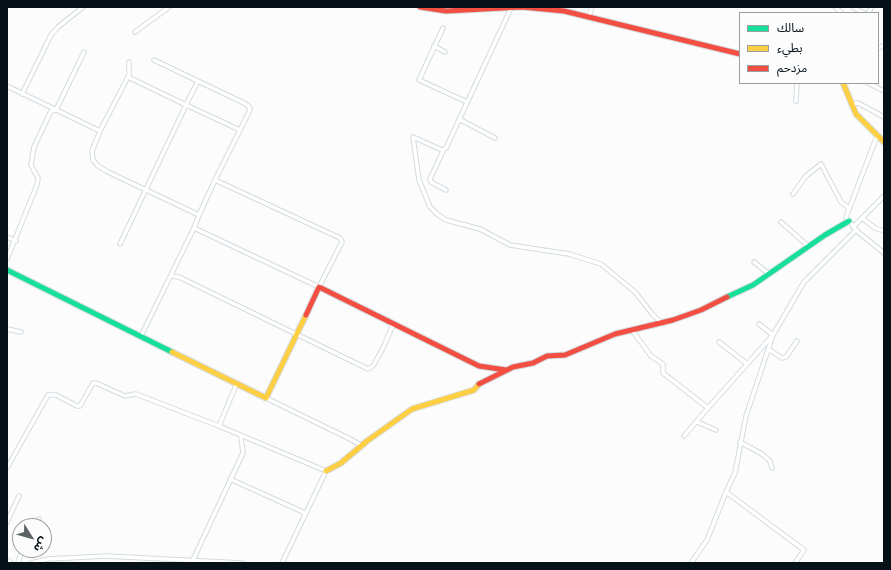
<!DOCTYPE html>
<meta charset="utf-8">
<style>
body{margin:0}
#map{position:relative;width:891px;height:570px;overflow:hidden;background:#fcfcfc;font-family:"Noto Sans","Noto Sans Arabic",sans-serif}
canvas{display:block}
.frame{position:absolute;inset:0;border:8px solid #051017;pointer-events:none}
.legend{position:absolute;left:739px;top:12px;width:140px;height:72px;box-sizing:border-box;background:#fcfcfc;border:1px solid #999ea0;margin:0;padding:5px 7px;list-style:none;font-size:12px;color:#051017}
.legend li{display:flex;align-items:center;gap:8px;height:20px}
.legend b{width:20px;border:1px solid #999ea0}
.north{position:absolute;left:12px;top:518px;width:40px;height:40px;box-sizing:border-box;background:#fcfcfc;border:1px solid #999ea0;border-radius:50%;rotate:127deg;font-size:11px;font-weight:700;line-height:16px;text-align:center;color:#051017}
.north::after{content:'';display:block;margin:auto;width:14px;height:18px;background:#5b6367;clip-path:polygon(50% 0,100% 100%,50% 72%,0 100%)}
</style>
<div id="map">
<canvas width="891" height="570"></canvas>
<div class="frame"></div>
<ul class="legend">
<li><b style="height:5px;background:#16e098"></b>سالك</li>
<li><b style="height:5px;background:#ffcf43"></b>بطيء</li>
<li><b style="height:5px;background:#f24e42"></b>مزدحم</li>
</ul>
<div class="north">ش</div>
</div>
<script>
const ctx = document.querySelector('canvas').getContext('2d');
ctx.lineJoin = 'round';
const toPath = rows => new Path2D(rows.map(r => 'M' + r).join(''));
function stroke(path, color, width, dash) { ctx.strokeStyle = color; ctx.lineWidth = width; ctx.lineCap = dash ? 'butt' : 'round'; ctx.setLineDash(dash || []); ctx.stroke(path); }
const street = toPath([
 [835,7,842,13],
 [854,8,864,13],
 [868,13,871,9],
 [589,16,592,7],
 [443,28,419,80,467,102],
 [135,32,169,7],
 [434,46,445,52],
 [878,49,884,45],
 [154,60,246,104,250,108,249,112,215,180,199,215,194,228,319,287,342,242,340,238,215,180],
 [129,62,129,75,100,131,92,151,93,160,98,166,108,172,199,215],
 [128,77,186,105,198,81],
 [868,83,884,91],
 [7,86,100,131],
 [22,94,51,35,58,27,83,7],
 [796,101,797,83],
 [851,104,858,103,884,117],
 [459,119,495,138],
 [877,136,846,217,858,232,884,253],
 [413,137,419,180,430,207,437,214,446,220,480,229,510,245,569,254,601,264,635,292,653,315,662,323],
 [413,137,442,150,446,148,511,8],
 [444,149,430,179,431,182,446,190],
 [793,194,806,176,821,164,841,202,849,208],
 [862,218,875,228,884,231],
 [781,222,808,246],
 [853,227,884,196],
 [7,237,16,241],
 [120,244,186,105,240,130],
 [7,259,37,185,38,178,31,165,34,147,51,111,56,110,84,52],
 [754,262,769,274],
 [171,276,179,277,368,369,373,366,383,348,392,327,392,323],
 [7,329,21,332],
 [632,330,651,356,663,364,663,373,708,408,773,335,759,324],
 [141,336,194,228],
 [719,342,746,363],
 [768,349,782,358,786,357,797,341],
 [266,398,348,438,359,444,361,447],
 [697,422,716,430],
 [219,426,326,471,282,563],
 [684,436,708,408],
 [740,442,762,454,770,461,772,468],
 [7,468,48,395,56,395,77,406,80,406,93,383,96,383,125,396,136,394,219,426,237,383],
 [230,479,303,512,305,515],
 [7,522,19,496],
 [35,526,39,519],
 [7,560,11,563],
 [193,560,243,453,241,437],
 [18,563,22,550],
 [31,563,48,559,106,556,242,563],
 [691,563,707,540,726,492],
 [795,563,804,550,726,492,735,473,746,416,773,335,804,282,856,230]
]);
const fast = toPath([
 [7,270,172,352],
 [727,297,753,285,825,235,849,221]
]);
const slow = toPath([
 [843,83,856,114,884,142],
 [172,352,266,398,306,315],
 [326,471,341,463,367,441,412,409,474,390,479,384]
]);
const jam = toPath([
 [420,7,446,11,522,7,564,11,740,54],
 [306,315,319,287,479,366,506,370],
 [479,384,513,367,533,363,547,356,565,355,615,334,673,320,701,310,727,297]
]);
stroke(street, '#d4dbdf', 5.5);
stroke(fast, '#d4dbdf', 7);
stroke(slow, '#d4dbdf', 7);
stroke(jam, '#d4dbdf', 7);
stroke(street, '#fff', 3.5);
stroke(fast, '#16e098', 5);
stroke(slow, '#ffcf43', 5);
stroke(jam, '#f24e42', 5);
</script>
